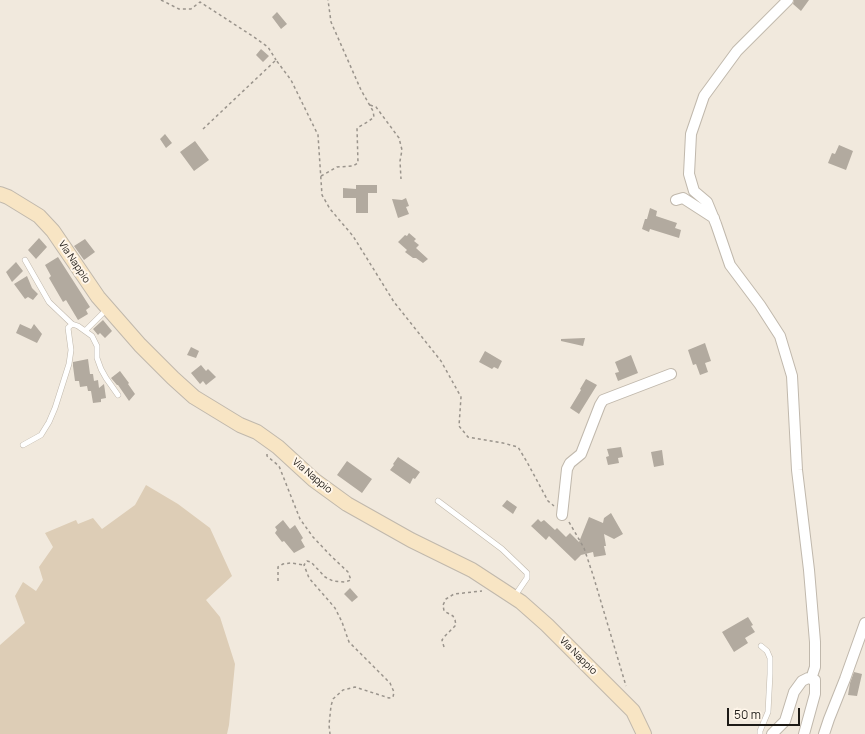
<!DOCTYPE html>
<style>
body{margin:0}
#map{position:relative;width:865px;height:734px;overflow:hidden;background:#f1e9dd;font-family:Manrope,sans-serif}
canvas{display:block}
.scale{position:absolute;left:727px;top:708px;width:73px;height:18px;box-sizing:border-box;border:2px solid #1d1a16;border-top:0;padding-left:5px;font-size:12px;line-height:14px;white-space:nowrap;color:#1d1a16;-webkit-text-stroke:3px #fff6ea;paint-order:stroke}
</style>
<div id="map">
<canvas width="865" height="734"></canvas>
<div class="scale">50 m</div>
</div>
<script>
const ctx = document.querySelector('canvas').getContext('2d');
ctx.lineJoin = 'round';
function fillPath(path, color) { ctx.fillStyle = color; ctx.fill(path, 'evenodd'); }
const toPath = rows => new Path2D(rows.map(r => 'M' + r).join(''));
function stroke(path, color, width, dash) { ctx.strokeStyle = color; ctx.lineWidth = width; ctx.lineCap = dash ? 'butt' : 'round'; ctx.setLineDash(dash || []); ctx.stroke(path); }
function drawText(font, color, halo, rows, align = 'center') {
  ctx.font = font + ' Manrope,sans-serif'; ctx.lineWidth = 4; ctx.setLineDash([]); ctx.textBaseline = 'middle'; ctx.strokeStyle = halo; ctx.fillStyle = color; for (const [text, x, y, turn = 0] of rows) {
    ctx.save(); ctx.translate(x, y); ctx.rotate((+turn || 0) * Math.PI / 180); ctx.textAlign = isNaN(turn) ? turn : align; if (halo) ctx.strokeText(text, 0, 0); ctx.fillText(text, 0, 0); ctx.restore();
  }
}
fillPath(toPath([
 [146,485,178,504,210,528,232,576,206,600,220,617,235,664,229,725,227,734,0,734,0,645,25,623,15,596,23,582,36,591,43,580,39,567,53,547,45,533,76,520,78,524,93,518,102,529,135,505]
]), '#ddcdb6');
fillPath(toPath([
 [794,0,809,0,801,11,793,4],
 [277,12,287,24,281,29,272,17],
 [261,49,269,56,263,62,256,55],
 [165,134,172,143,166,148,160,139],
 [195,141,209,160,194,171,180,152],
 [839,145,853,151,846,170,828,163,832,153,835,154],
 [356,185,377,185,377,193,368,193,368,213,356,213,356,198,343,198,343,188,356,189],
 [406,198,409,206,406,207,409,214,398,218,392,199,402,200],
 [650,208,657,211,656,216,677,223,675,228,681,230,679,238,650,229,649,232,642,229,645,219,647,219],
 [409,233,416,239,414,241,419,245,416,248,428,259,423,263,416,258,413,258,405,252,407,250,398,242,405,235,407,236],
 [39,238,47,247,36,259,28,250],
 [85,239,95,252,84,260,74,246],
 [58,257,90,307,86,310,88,314,78,320,66,300,63,302,49,278,51,276,45,265],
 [16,262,23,271,12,282,6,272],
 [27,276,32,288,38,294,33,300,28,297,25,299,14,284],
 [103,320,112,331,105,338,100,333,98,335,93,329],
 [20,324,31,329,34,324,42,334,37,343,16,333],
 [585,338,583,346,561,341,561,339],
 [705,343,711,361,705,363,708,372,700,375,696,364,693,365,688,350],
 [191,347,199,351,196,358,187,355],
 [485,351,502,361,498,369,494,367,492,369,479,362],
 [631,355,638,373,618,381,615,373,619,372,615,362],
 [88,359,90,374,93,374,94,381,98,380,99,388,104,384,106,398,101,399,101,402,93,403,91,391,88,391,87,386,80,387,79,381,75,381,73,366,73,362],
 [201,365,206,371,208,369,216,377,206,385,203,381,200,384,191,373],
 [120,371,129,383,128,384,135,394,129,401,118,385,117,385,111,378],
 [586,379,597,385,579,414,570,408,581,390,580,389],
 [621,447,623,457,618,458,619,463,608,465,606,457,609,456,607,449],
 [662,450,664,465,654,467,651,452],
 [398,457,420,472,415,479,413,478,410,484,390,470,394,465,393,464],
 [347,461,372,479,362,493,337,475],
 [507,500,517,507,513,514,502,506],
 [611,513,623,534,614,539,604,534,606,546,604,546,606,555,594,557,593,552,581,555,575,561,549,536,546,540,531,526,538,519,541,522,544,520,555,530,557,528,566,537,570,533,579,542,589,517,603,523,604,518],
 [283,520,290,529,295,525,303,538,301,540,305,547,294,553,284,541,282,542,275,533,277,530,275,527],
 [350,588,358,597,352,602,344,594],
 [748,617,753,625,751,626,755,632,745,638,748,643,734,652,722,632],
 [854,672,862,674,857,696,848,695,850,683]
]), '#b2aa9f');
const lane = toPath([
 [25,260,49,302,72,324],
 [85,331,92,336,97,346,97,358,101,369,106,378,118,395],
 [23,445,41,435,49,422,55,408,69,364,71,350,68,328,72,324,78,326,85,331,107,309],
 [438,501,502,549,527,573,527,578,514,597],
 [760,734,760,731,768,712,770,674,770,658,767,651,761,646]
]);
const street = toPath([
 [788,0,737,51,704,96,691,134,689,174,694,191,707,202,716,224,730,265,760,305,780,336,792,376,797,470,809,570,815,642,815,667,811,679],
 [676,200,683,198,714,218],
 [562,515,567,469,570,463,581,454,600,405,603,400,671,374],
 [772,734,785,721,794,692,802,681,808,678,815,680,815,694,804,734],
 [824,734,829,719,845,679,865,623]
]);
const secondary = toPath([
 [0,194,8,197,39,216,53,231,98,297,140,345,173,378,194,397,240,425,257,432,278,447,314,480,347,504,411,540,472,570,521,602,547,625,633,711,644,734]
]);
stroke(lane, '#c0b8ac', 6);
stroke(street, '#c0b8ac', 12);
stroke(secondary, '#c0b8ac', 16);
stroke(toPath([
 [161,0,179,9,191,9,200,2,254,37,268,47,276,60],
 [370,105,376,107,399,138,402,150,400,161,401,179],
 [203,129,276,60,291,80,318,135,322,195,330,209,353,236,394,302,441,361,461,397,459,426,468,437,503,443,518,447,527,462,548,501,554,506],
 [321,176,337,167,353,166,358,163,357,128,369,121,374,117,373,111,361,90,331,22,328,0],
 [267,454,267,456,279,466,300,519,313,537,331,556,348,572,351,580,345,582,333,581,325,577,311,562,307,561,304,565,309,578,335,608,342,622,349,642,390,683,394,692,393,697,389,698,355,687,343,690,333,699,331,706,329,725,330,734],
 [569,522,584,548,593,575,626,686],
 [278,581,278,567,283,564,291,563,304,565],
 [444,647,442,640,445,636,456,625,455,620,453,616,444,611,443,605,446,599,454,594,482,591]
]), '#9a948c', 1.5, [3, 3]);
stroke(lane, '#fff', 5);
stroke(street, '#fff', 10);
stroke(secondary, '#f8e5c4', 14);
drawText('10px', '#1d1a16', '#fff6ea', [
 ["Via Nappio",74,262,56],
 ["Via Nappio",312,476,40],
 ["Via Nappio",578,656,45]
]);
</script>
